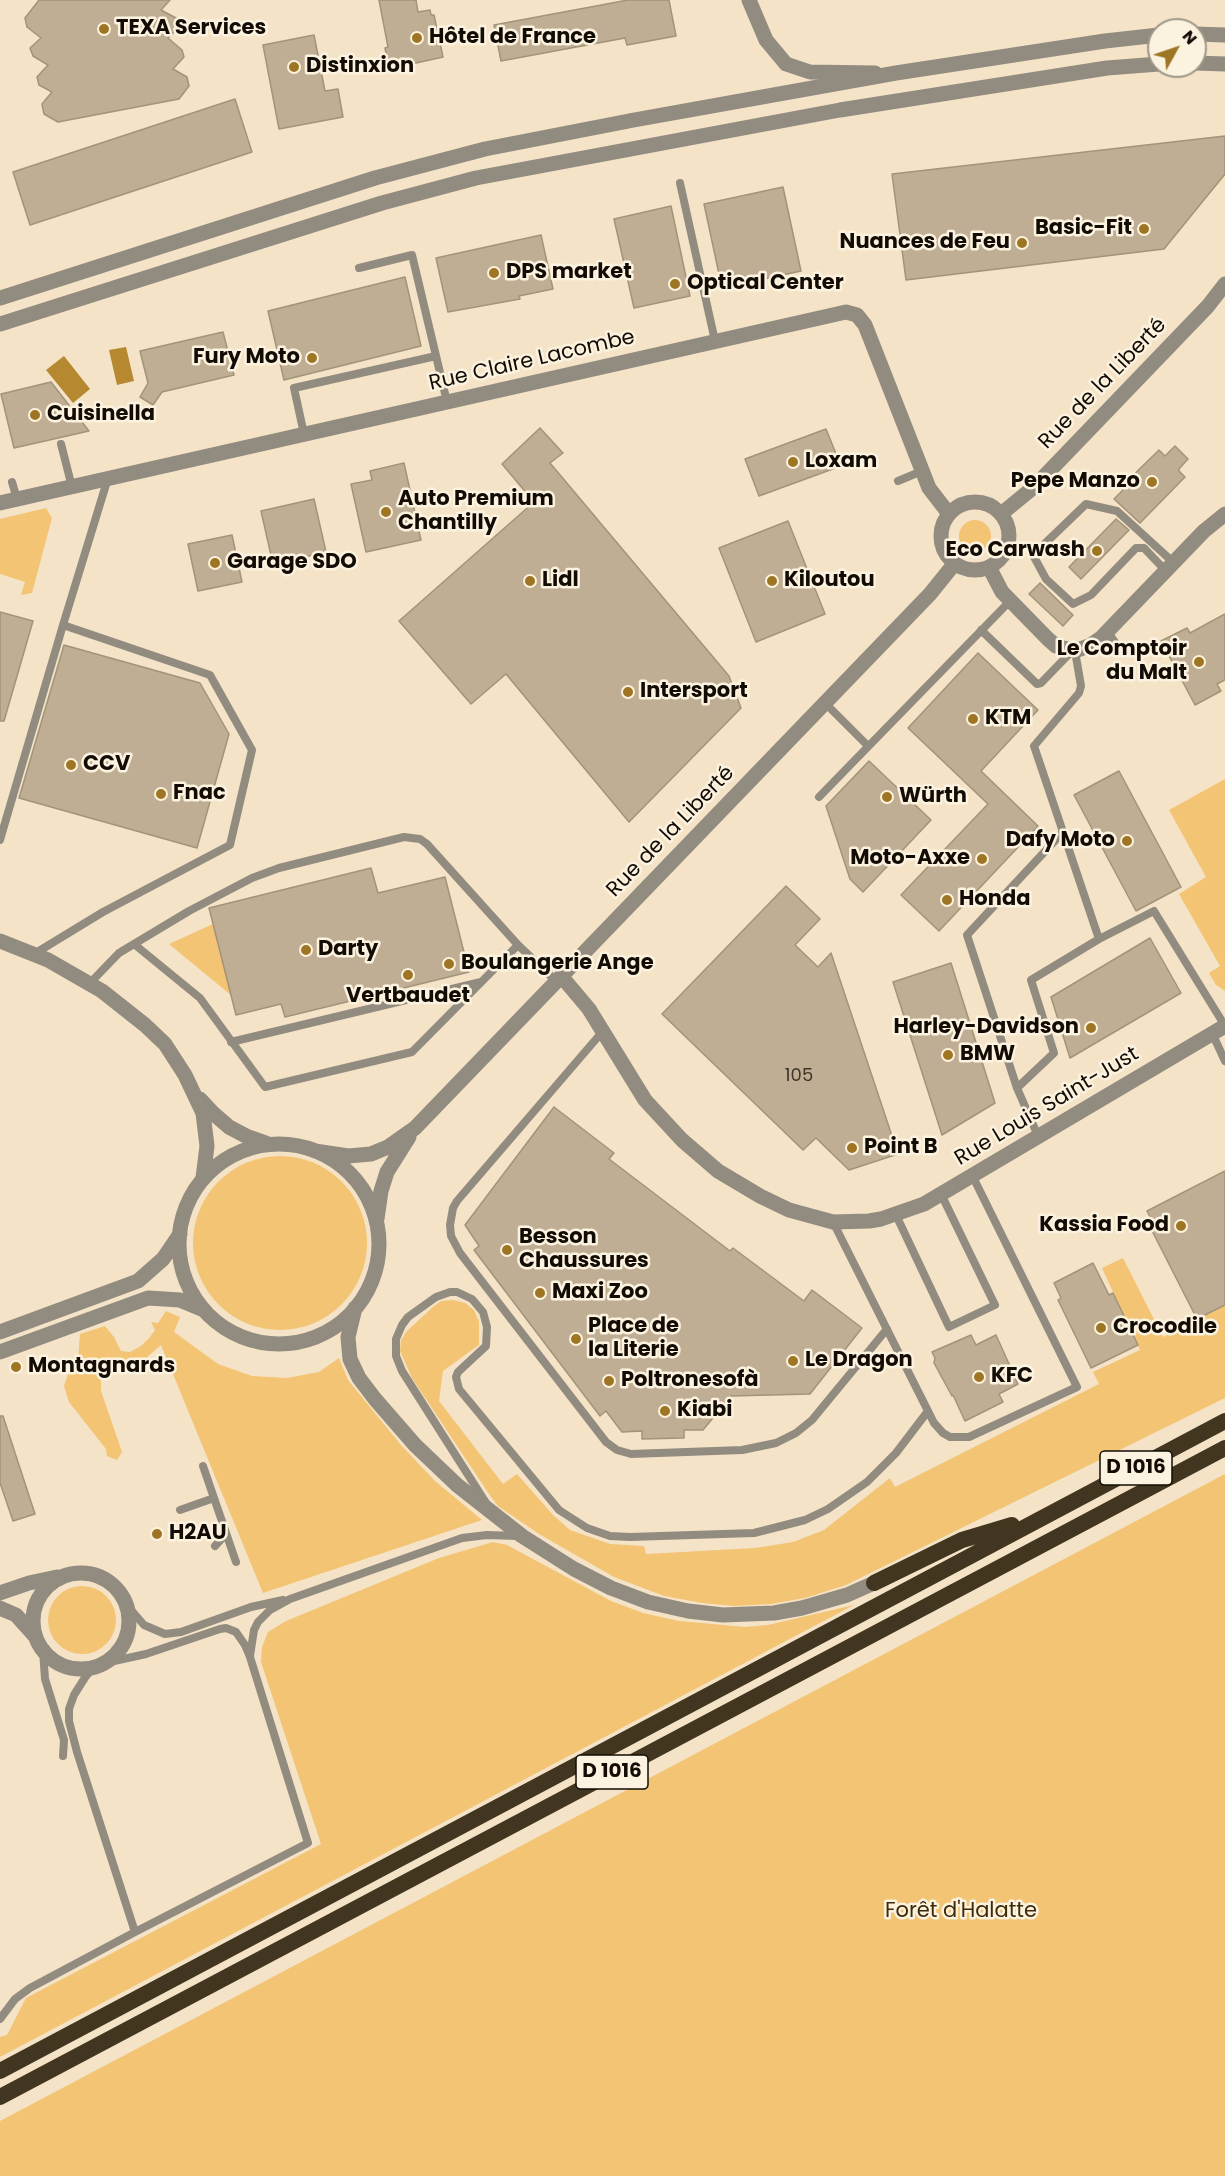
<!DOCTYPE html>
<meta charset="utf-8">
<style>
body{margin:0}
#map{position:relative;width:1225px;height:2176px;overflow:hidden;background:#f5e3c7;font-family:Poppins,sans-serif}
canvas{display:block}
.north{position:absolute;left:1147px;top:18px;width:60px;height:60px;box-sizing:border-box;background:#fcf2e0;border:2px solid #9e9688;border-radius:50%;rotate:50deg;font-size:16px;font-weight:700;line-height:24px;text-align:center;color:#120c04}
.north::after{content:'';display:block;margin:auto;width:21px;height:27px;background:#9e7523;clip-path:polygon(50% 0,100% 100%,50% 72%,0 100%)}
</style>
<div id="map">
<canvas width="1225" height="2176"></canvas>
<div class="north">N</div>
</div>
<script>
const ctx = document.querySelector('canvas').getContext('2d');
ctx.lineJoin = 'round';
function fillPath(path, color) { ctx.fillStyle = color; ctx.fill(path, 'evenodd'); }
const toPath = rows => new Path2D(rows.map(r => 'M' + r).join(''));
function stroke(path, color, width, dash) { ctx.strokeStyle = color; ctx.lineWidth = width; ctx.lineCap = dash ? 'butt' : 'round'; ctx.setLineDash(dash || []); ctx.stroke(path); }
function drawText(font, color, halo, rows, align = 'center') {
  ctx.font = font + ' Poppins,sans-serif'; ctx.lineWidth = 5; ctx.setLineDash([]); ctx.textBaseline = 'middle'; ctx.strokeStyle = halo; ctx.fillStyle = color; for (const [text, x, y, turn = 0] of rows) {
    ctx.save(); ctx.translate(x, y); ctx.rotate((+turn || 0) * Math.PI / 180); ctx.textAlign = isNaN(turn) ? turn : align; if (halo) ctx.strokeText(text, 0, 0); ctx.fillText(text, 0, 0); ctx.restore();
  }
}
fillPath(toPath([
 [46,508,52,518,32,593,21,595,25,582,0,574,0,519],
 '959 536a16 16 0 1 1 32 0a16 16 0 1 1-32 0Z',
 [1225,779,1225,991,1216,985,1209,973,1220,966,1179,894,1206,877,1169,810],
 [213,924,232,996,169,944],
 '193 1243a87 87 0 1 1 174 0a87 87 0 1 1-174 0Z',
 [1123,1258,1163,1337,1225,1305,1225,1398,846,1585,805,1598,771,1604,734,1606,702,1603,664,1596,614,1577,539,1534,498,1506,489,1494,412,1378,400,1351,401,1340,407,1331,433,1307,441,1301,453,1300,465,1303,474,1310,479,1322,479,1345,443,1371,439,1401,503,1484,517,1474,553,1515,570,1530,610,1544,644,1546,646,1554,755,1548,793,1542,824,1530,890,1478,895,1487,1099,1384,1093,1372,1140,1350,1102,1268],
 [166,1311,180,1317,174,1332,218,1364,252,1376,287,1378,319,1372,339,1358,348,1380,401,1445,435,1481,482,1520,263,1593,161,1345,138,1365,115,1368,101,1377,101,1391,122,1452,117,1460,107,1456,106,1449,69,1402,64,1386,71,1365,78,1360,80,1334,105,1326,114,1337,121,1351,130,1352,141,1346,150,1337,155,1330,151,1322,158,1323],
 [1225,1474,1225,2176,0,2176,0,2121],
 [493,1542,507,1545,611,1601,643,1613,679,1621,745,1627,768,1625,854,1605,0,2057,0,2037,7,2035,26,1998,321,1844,261,1662,262,1647,268,1632,286,1621,439,1558],
 '48 1620a34 34 0 1 1 68 0a34 34 0 1 1-68 0Z'
]), '#f2c473');
fillPath(toPath([
 [126,347,134,381,117,385,109,350],
 [64,356,90,389,73,403,46,370]
]), '#b6882f');
const building = toPath([
 [39,0,170,0,161,10,176,18,178,28,168,38,182,50,184,57,173,69,187,77,189,86,179,99,58,122,44,114,42,104,52,92,39,85,37,77,48,65,33,56,30,48,41,38,27,27,25,18,39,0],
 [379,0,416,0,418,12,430,10,431,15,434,15,443,57,389,69,385,48,388,47,379,0],
 [628,0,669,0,676,36,627,45,625,38,501,61,494,25,628,0],
 [314,35,325,91,338,89,343,117,279,129,263,45,314,35],
 [235,99,252,152,30,225,13,172,235,99],
 [1225,136,1225,174,1164,249,906,280,892,174,1225,136],
 [783,187,801,271,722,288,704,204,783,187],
 [671,206,690,296,634,308,614,219,671,206],
 [541,235,553,289,519,296,520,299,448,312,436,258,541,235],
 [405,277,421,346,284,380,268,311,405,277],
 [223,332,234,375,162,392,153,405,140,397,148,383,140,351,223,332],
 [51,382,89,431,14,448,1,394,51,382],
 [540,428,563,453,550,463,729,676,741,708,629,822,506,674,471,704,399,621,534,502,502,464,540,428],
 [826,429,841,466,759,496,745,459,826,429],
 [1175,446,1188,459,1179,469,1179,471,1185,477,1140,523,1114,499,1123,490,1120,488,1159,450,1165,456,1175,446],
 [404,463,421,540,366,552,351,484,372,480,370,471,404,463],
 [314,499,326,552,273,564,261,511,314,499],
 [1116,519,1129,530,1081,579,1069,567,1116,519],
 [788,521,825,614,756,642,719,548,788,521],
 [232,535,242,582,198,591,188,544,232,535],
 [1040,583,1073,615,1063,626,1029,594,1040,583],
 [0,612,33,621,4,721,0,721,0,612],
 [1225,614,1225,680,1217,684,1221,691,1195,705,1161,641,1187,628,1190,633,1225,614],
 [64,645,200,683,229,734,197,848,19,798,64,645],
 [978,653,1038,710,981,771,1038,826,939,931,901,895,988,804,908,728,978,653],
 [869,761,931,820,863,892,850,879,826,806,869,761],
 [1119,771,1181,887,1136,911,1074,795,1119,771],
 [371,868,378,893,445,877,469,972,285,1017,281,1004,236,1015,209,908,371,868],
 [786,886,820,919,795,945,818,967,831,953,898,1154,849,1170,816,1138,803,1150,662,1014,786,886],
 [1150,938,1181,993,1070,1058,1051,997,1150,938],
 [951,963,995,1103,942,1135,893,982,951,963],
 [554,1107,614,1153,609,1159,730,1251,733,1248,804,1301,812,1290,862,1328,810,1394,731,1396,703,1430,684,1430,684,1438,642,1439,642,1431,622,1432,606,1411,600,1416,474,1250,479,1246,465,1225,554,1107],
 [1225,1171,1225,1305,1197,1319,1147,1221,1151,1219,1147,1211,1225,1171],
 [1093,1263,1109,1295,1113,1293,1138,1345,1091,1368,1058,1300,1061,1298,1054,1283,1093,1263],
 [971,1335,976,1345,996,1335,1018,1384,999,1394,1003,1402,965,1421,953,1395,952,1396,934,1363,935,1358,932,1352,971,1335],
 [0,1416,3,1416,35,1514,13,1521,0,1483,0,1416]
]);
fillPath(building, '#bfae93');
stroke(building, '#a39378', 1.5);
stroke(toPath([
 [680,183,715,341],
 [359,268,412,255,447,402],
 [304,434,294,388,436,356],
 [61,444,72,487],
 [898,481,922,471],
 [12,482,17,499],
 [1165,570,1144,548,1136,548,1091,595,1073,604,1046,579,1033,555,1086,504,1117,511,1173,562],
 [981,630,1037,684,1041,683,1072,651],
 [1107,631,1120,649],
 [825,703,868,746],
 [819,797,1010,601],
 [0,840,63,625,108,478],
 [1099,939,1154,911,1225,1026],
 [134,944,200,998,265,1087,412,1052,518,945],
 [34,954,103,912,230,845,252,750,210,675,63,625],
 [90,983,119,953,189,911,252,878,279,868,404,837,420,839,427,844,518,945,557,982],
 [603,1031,457,1201,453,1208,450,1225,451,1236,460,1253,606,1442,617,1450,631,1454,742,1450,776,1443,796,1433,812,1420,887,1329],
 [1212,1033,1225,1061],
 [231,1042,481,982],
 [1017,1088,1054,1053,1031,980,1099,939,1063,832],
 [1038,1136,1017,1088,967,935,1063,832,1034,746,1079,693,1081,686,1075,651],
 [896,1215,949,1327,995,1305,941,1194],
 [833,1222,934,1423,943,1433,950,1437,969,1437,1077,1387,972,1175],
 [203,1466,236,1562],
 [486,1503,402,1371,396,1356,396,1339,402,1325,408,1317,436,1297,450,1292,457,1292,472,1299,483,1312,487,1327,486,1346,458,1372,456,1377,459,1389,559,1510,587,1528,610,1536,630,1537,754,1533,805,1520,828,1509,867,1482,896,1453,928,1411],
 [180,1510,214,1498],
 [215,1546,226,1534],
 [125,1603,144,1625,165,1634,181,1632,251,1607,283,1600],
 [43,1650,45,1679,64,1740,63,1756],
 [250,1656,254,1630,258,1622,270,1610,290,1599,462,1538,487,1535,518,1536],
 [94,1667,86,1676,74,1695,69,1709,69,1721,77,1752,135,1932],
 [0,2019,15,1999,30,1988,135,1932,308,1843,250,1657,245,1645,236,1632,226,1628,220,1629,146,1654,105,1663]
]), '#928b7f', 8);
stroke(toPath([
 [749,0,766,40,786,64,810,72,875,73],
 '941 536a34 34 0 1 1 68 0a34 34 0 1 1-68 0Z',
 [0,503,846,312,857,315,865,325,929,488,949,514],
 [1001,514,1034,487,1208,306,1225,284],
 [989,567,1002,592,1048,639,1056,646,1075,651,1091,645,1101,638,1204,531,1225,514],
 [0,941,48,960,102,991,145,1025,165,1044,185,1075,203,1113,207,1146,203,1178],
 [562,977,589,1009,645,1100,682,1140,718,1171,760,1196,789,1210,833,1222,869,1221,881,1219,924,1204,1225,1026],
 [200,1099,214,1114,229,1127,246,1136,266,1143],
 '179 1244a100 100 0 1 1 200 0a100 100 0 1 1-200 0Z',
 [315,1151,348,1156,371,1154,388,1147,415,1128,930,594,955,563],
 [377,1219,381,1191,387,1172,409,1137],
 [355,1308,348,1337,350,1359,359,1378,375,1399,415,1445,457,1485,522,1536,574,1569,611,1588,648,1602,688,1611,723,1615,774,1613,802,1608,847,1595,874,1583],
 [0,1332,138,1281,163,1259,180,1234],
 [0,1352,148,1298,180,1300,204,1310],
 '33 1621a48 48 0 1 1 96 0a48 48 0 1 1-96 0Z',
 [0,1593,29,1583,57,1577],
 [0,1608,16,1615,34,1635]
]), '#928b7f', 15);
stroke(toPath([
 [1195,34,1225,35],
 [1195,63,1225,64],
 [0,298,375,178,485,149,634,120,896,73,1105,41,1159,35],
 [0,324,382,203,476,178,840,110,1107,68,1159,64]
]), '#928b7f', 15);
stroke(toPath([
 [874,1583,962,1540,1012,1525],
 [0,2071,1225,1421],
 [0,2097,1225,1448]
]), '#423620', 16);
for (const [x, y, r, color] of [
 [104,29,6,"#9e7523"],
 [417,38,6,"#9e7523"],
 [294,67,6,"#9e7523"],
 [1144,229,6,"#9e7523"],
 [1022,243,6,"#9e7523"],
 [494,273,6,"#9e7523"],
 [675,284,6,"#9e7523"],
 [312,358,6,"#9e7523"],
 [35,415,6,"#9e7523"],
 [793,462,6,"#9e7523"],
 [1152,482,6,"#9e7523"],
 [386,512,6,"#9e7523"],
 [1097,551,6,"#9e7523"],
 [215,563,6,"#9e7523"],
 [530,581,6,"#9e7523"],
 [772,581,6,"#9e7523"],
 [1199,662,6,"#9e7523"],
 [628,692,6,"#9e7523"],
 [973,719,6,"#9e7523"],
 [71,765,6,"#9e7523"],
 [161,794,6,"#9e7523"],
 [887,797,6,"#9e7523"],
 [1127,841,6,"#9e7523"],
 [982,859,6,"#9e7523"],
 [947,900,6,"#9e7523"],
 [306,950,6,"#9e7523"],
 [449,964,6,"#9e7523"],
 [408,975,6,"#9e7523"],
 [1091,1028,6,"#9e7523"],
 [948,1055,6,"#9e7523"],
 [852,1148,6,"#9e7523"],
 [1181,1226,6,"#9e7523"],
 [507,1250,6,"#9e7523"],
 [540,1293,6,"#9e7523"],
 [1101,1328,6,"#9e7523"],
 [576,1339,6,"#9e7523"],
 [793,1361,6,"#9e7523"],
 [16,1367,6,"#9e7523"],
 [979,1377,6,"#9e7523"],
 [609,1381,6,"#9e7523"],
 [665,1411,6,"#9e7523"],
 [157,1534,6,"#9e7523"]
]) { const dot = new Path2D(); dot.arc(x, y, r, 0, 2 * Math.PI); ctx.fillStyle = color; ctx.fill(dot); stroke(dot, '#fcf2e0', 2); }
drawText('18px', '#3d3428', null, [
 ["105",799,1076]
]);
for (const [x, y, w] of [
 [1136,1468,72],
 [612,1772,72]
]) { const box = new Path2D(); box.roundRect(x - w / 2, y - 17, w, 34, 4.5); ctx.fillStyle = '#fcf2e0'; ctx.fill(box); stroke(box, '#120c04', 1.5); }
drawText('bold 20px', '#120c04', null, [
 ["D 1016",1136,1468],
 ["D 1016",612,1772]
]);
drawText('bold 21px', '#120c04', '#fcf2e0', [
 ["TEXA Services",116,29],
 ["Hôtel de France",429,38],
 ["Distinxion",306,67],
 ["Basic-Fit",1132,229,"right"],
 ["Nuances de Feu",1010,243,"right"],
 ["DPS market",506,273],
 ["Optical Center",687,284],
 ["Fury Moto",300,358,"right"],
 ["Cuisinella",47,415],
 ["Loxam",805,462],
 ["Pepe Manzo",1140,482,"right"],
 ["Auto Premium",398,500],
 ["Chantilly",398,524],
 ["Eco Carwash",1085,551,"right"],
 ["Garage SDO",227,563],
 ["Lidl",542,581],
 ["Kiloutou",784,581],
 ["Le Comptoir",1187,650,"right"],
 ["du Malt",1187,674,"right"],
 ["Intersport",640,692],
 ["KTM",985,719],
 ["CCV",83,765],
 ["Fnac",173,794],
 ["Würth",899,797],
 ["Dafy Moto",1115,841,"right"],
 ["Moto-Axxe",970,859,"right"],
 ["Honda",959,900],
 ["Darty",318,950],
 ["Boulangerie Ange",461,964],
 ["Vertbaudet",408,997,"center"],
 ["Harley-Davidson",1079,1028,"right"],
 ["BMW",960,1055],
 ["Point B",864,1148],
 ["Kassia Food",1169,1226,"right"],
 ["Besson",519,1238],
 ["Chaussures",519,1262],
 ["Maxi Zoo",552,1293],
 ["Place de",588,1327],
 ["la Literie",588,1351],
 ["Crocodile",1113,1328],
 ["Le Dragon",805,1361],
 ["Montagnards",28,1367],
 ["KFC",991,1377],
 ["Poltronesofà",621,1381],
 ["Kiabi",677,1411],
 ["H2AU",169,1534]
], 'left');
drawText('21px', '#120c04', '#fcf2e0', [
 ["Rue Claire Lacombe",532,361,-13],
 ["Rue de la Liberté",1103,384,-46],
 ["Rue de la Liberté",671,832,-46],
 ["Rue Louis Saint-Just",1047,1107,-31]
]);
drawText('21px', '#3e2b05', '#fcf2e0', [
 ["Forêt d'Halatte",961,1912]
]);
</script>
